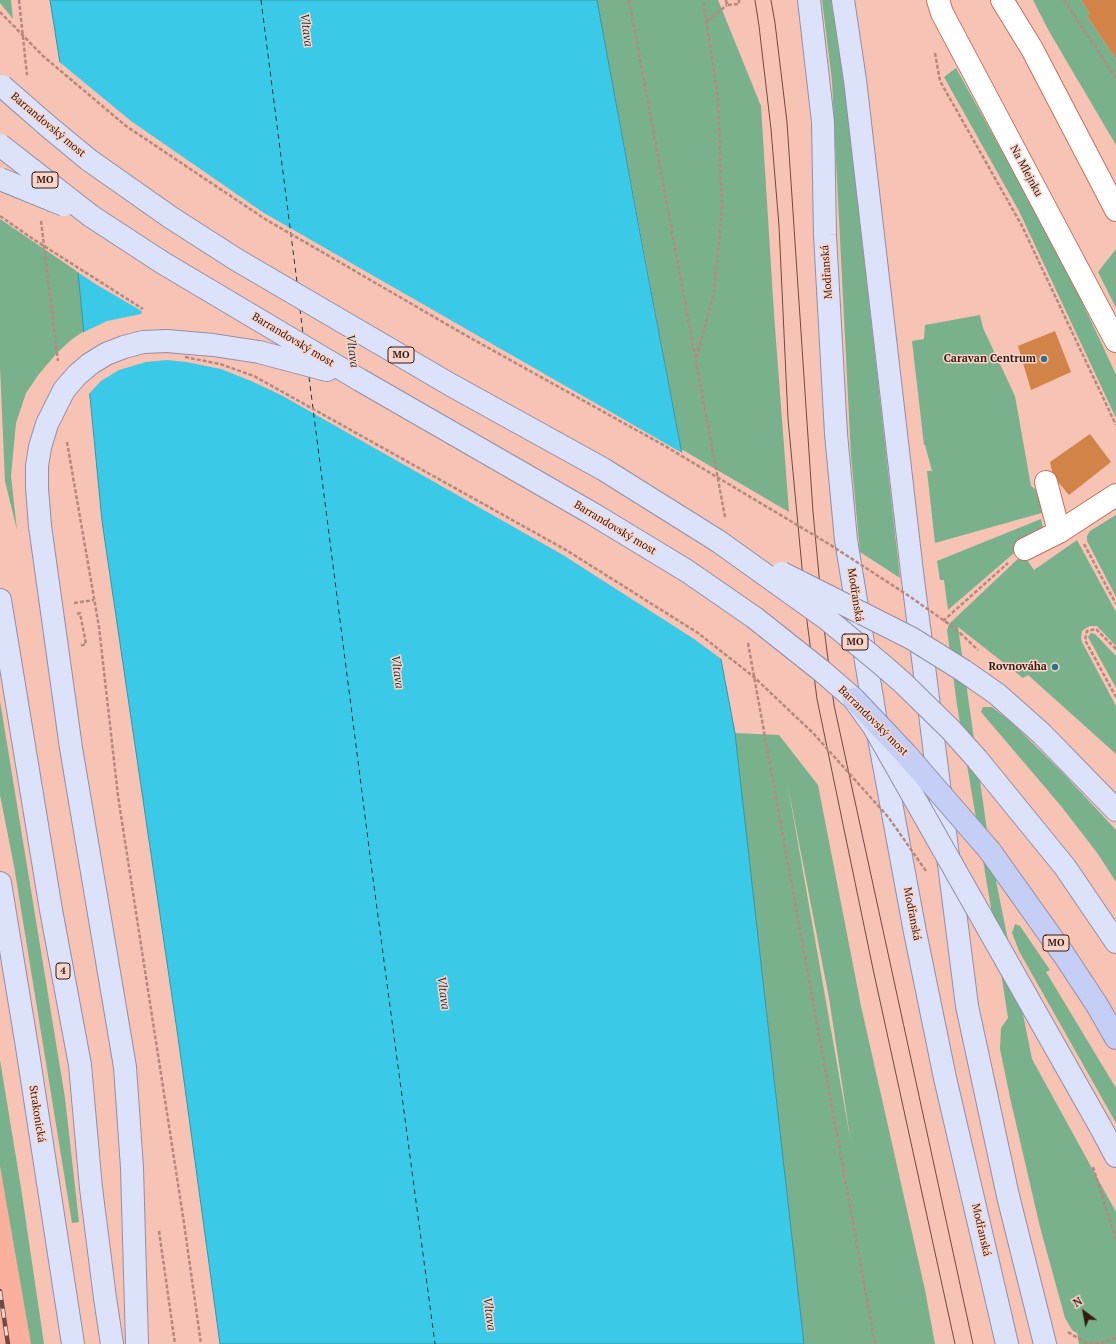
<!DOCTYPE html>
<meta charset="utf-8">
<style>
body{margin:0}
#map{position:relative;width:1116px;height:1344px;overflow:hidden;background:#f7c3b5;font-family:"PT Serif",serif}
canvas{display:block}
.north{position:absolute;left:1064px;top:1292px;width:40px;height:40px;-webkit-text-stroke:3px #f8d5cb;paint-order:stroke;rotate:328deg;font-size:11px;font-weight:700;line-height:16px;text-align:center;color:#371810}
.north::after{content:'';display:block;margin:auto;width:14px;height:18px;background:#371810;clip-path:polygon(50% 0,100% 100%,50% 72%,0 100%)}
</style>
<div id="map">
<canvas width="1116" height="1344"></canvas>
<div class="north">N</div>
</div>
<script>
const ctx = document.querySelector('canvas').getContext('2d');
ctx.lineJoin = 'round';
function fillPath(path, color) { ctx.fillStyle = color; ctx.fill(path, 'evenodd'); }
const toPath = rows => new Path2D(rows.map(r => 'M' + r).join(''));
function stroke(path, color, width, dash) { ctx.strokeStyle = color; ctx.lineWidth = width; ctx.lineCap = dash ? 'butt' : 'round'; ctx.setLineDash(dash || []); ctx.stroke(path); }
function drawText(font, color, halo, rows, align = 'center') {
  ctx.font = font + ' "PT Serif",serif'; ctx.lineWidth = 3; ctx.setLineDash([]); ctx.textBaseline = 'middle'; ctx.strokeStyle = halo; ctx.fillStyle = color; for (const [text, x, y, turn = 0] of rows) {
    ctx.save(); ctx.translate(x, y); ctx.rotate((+turn || 0) * Math.PI / 180); ctx.textAlign = isNaN(turn) ? turn : align; if (halo) ctx.strokeText(text, 0, 0); ctx.fillText(text, 0, 0); ctx.restore();
  }
}
fillPath(toPath([
 [0,1166,24,1302,31,1344,0,1344]
]), '#fab09d');
fillPath(toPath([
 [0,0,11,0,13,19,0,3],
 [597,0,718,0,761,106,774,314,789,512,681,449],
 [822,0,831,0,844,80,900,578,860,552,851,456,832,81],
 [1033,0,1081,0,1090,13,1087,16,1116,59,1116,145,1050,33],
 [956,68,1045,229,1076,289,1106,353,1116,375,1116,418,1019,211,944,77],
 [0,219,78,272,84,331,71,340,57,353,39,374,26,393,16,423,11,476,17,530,5,481,0,367],
 [1116,249,1116,308,1098,272],
 [980,315,983,328,1015,396,1031,486,1054,503,1063,507,935,543,927,471,932,471,925,445,924,445,912,341,924,339,925,325],
 [1116,515,1116,597,1087,541,1087,536,1090,531],
 [1041,519,1043,528,948,610,944,580,940,580,937,561],
 [1077,540,1116,612,1116,646,1097,626,1090,626,1086,628,1082,631,1081,638,1082,642,1116,706,1116,754,1028,675,1023,678,958,627,990,851,1032,1059,1116,1212,1116,1344,1079,1344,1077,1333,1072,1330,1065,1318,1040,1227,1011,1102,1000,1049,1001,1028,1008,1018,991,908,957,705,947,630,949,624,1023,554,1034,570],
 [1091,633,1095,634,1116,656,1116,688,1088,637],
 [0,701,65,1098,79,1222,72,1223,14,866,0,795],
 [983,707,992,707,1011,722,1061,771,1116,830,1116,882,1098,854,1061,806,981,712],
 [735,733,779,735,818,785,861,1006,925,1290,935,1344,804,1344],
 [787,781,829,998,851,1143],
 [1015,924,1020,926,1050,970,1046,972,1116,1088,1116,1123,1019,951,1012,933],
 [0,1060,21,1188,44,1344,31,1344,0,1166]
]), '#78b18c');
const water = toPath([
 [50,0,597,0,643,249,735,733,804,1344,220,1344,179,1044,102,521,78,272,68,113,50,0]
]);
fillPath(water, '#3ac9e6');
stroke(water, '#3994a6', 1);
fillPath(toPath([
 [57,60,131,121,264,213,684,454,724,661,694,639,563,555,281,395,251,381,221,369,186,362,167,360,146,362,119,370,101,381,88,395,82,333,107,321,141,314,142,312,140,310,97,285,76,271,66,114]
]), '#f7c3b5');
stroke(toPath([
 [261,0,297,282],
 [300,309,303,334],
 [309,377,372,871,435,1344]
]), '#21393e', 1, [5, 4]);
fillPath(toPath([
 [1081,0,1116,0,1116,59,1087,16,1090,13],
 [1055,331,1071,372,1031,390,1018,346],
 [1090,434,1111,462,1069,495,1053,476,1050,462]
]), '#d28348');
const minor = toPath([
 [938,0,942,13,1116,341],
 [1002,0,1032,49,1116,210],
 [1046,482,1059,532],
 [1025,549,1059,532,1116,495]
]);
const major = toPath([
 [809,0,823,122,825,235,836,434,846,540,876,722,915,932,945,1078,1007,1344],
 [843,0,855,80,912,572,967,1006,1008,1196,1045,1344],
 [89,160,170,217,237,260,451,385,603,469,718,541],
 [91,216,163,263,360,380],
 [167,341,213,345,259,352,327,370],
 [40,526,71,748,125,1067,132,1168,137,1344],
 [0,600,51,910,80,1065,91,1188,105,1298,112,1344],
 [964,671,997,694,1042,734,1116,810],
 [977,759,1065,867,1116,942],
 [0,883,27,1047,73,1344],
 [1100,1126,1116,1156]
]);
const highway = toPath([
 [990,851,1064,955,1097,1005,1116,1038]
]);
stroke(minor, '#c0725e', 24);
stroke(major, '#938ea5', 24);
stroke(highway, '#938ea5', 24);
stroke(toPath([
 [19,0,27,75],
 [629,0,725,517],
 [726,0,727,5,739,4,739,0],
 [1064,0,1116,78],
 [707,21,727,5],
 [935,53,940,81,1022,226,1116,425],
 [41,221,58,361],
 [697,357,714,292,722,209,718,97,703,0],
 [67,442,99,627,118,796,184,1223,201,1344],
 [1084,544,1116,604],
 [74,603,94,600],
 [77,614,80,613,86,644,80,646],
 [943,621,1008,563],
 [960,633,978,650],
 [748,643,875,1344],
 [1116,649,1096,629,1087,631,1085,640,1116,697],
 [1093,1167,1116,1239],
 [159,1231,175,1344],
 [1068,1332,1084,1342,1100,1343,1116,1338]
]), '#b6897d', 2.5, [4, 2]);
stroke(minor, '#fff', 22);
stroke(major, '#dce2f9', 22);
stroke(highway, '#c5cef5', 22);
stroke(toPath([
 [755,0,759,26,771,129,779,226,788,419,807,621,817,699,873,969,955,1344],
 [771,0,775,23,787,122,813,512,824,628,834,705,973,1344]
]), '#6f4a40', 1);
const rail = toPath([
 [0,1291,8,1344]
]);
stroke(rail, '#6f4a40', 4.5);
stroke(rail, '#f8d5cb', 3, [9]);
const majorBridge = toPath([
 [2,86,49,127,89,160],
 [0,145,91,216],
 [0,179,64,205],
 [360,380,593,514,687,571,755,618,823,672,854,699,874,727,1100,1126],
 [40,526,37,488,37,466,40,447,47,424,64,390,77,375,90,364,106,354,124,347,143,342,167,341],
 [718,541,827,619,880,663,902,682,951,730,977,759],
 [782,573,911,638,964,671]
]);
const highwayBridge = toPath([
 [854,699,906,754,990,851]
]);
stroke(majorBridge, '#938ea5', 24, []);
stroke(highwayBridge, '#938ea5', 24, []);
stroke(toPath([
 [0,12,43,56,126,126,265,219,467,336,665,446,829,544,909,596,949,624,960,633],
 [0,216,33,239,143,309],
 [185,357,220,364,254,376,566,550,698,633,754,677,814,734,889,818,926,871]
]), '#b6897d', 2.5, [4, 2]);
stroke(majorBridge, '#dce2f9', 22);
stroke(highwayBridge, '#c5cef5', 22);
for (const [x, y, r, color] of [
 [1044,359,4,"#307484"],
 [1055,667,4,"#307484"]
]) { const dot = new Path2D(); dot.arc(x, y, r, 0, 2 * Math.PI); ctx.fillStyle = color; ctx.fill(dot); stroke(dot, '#f8d5cb', 1.5); }
for (const [x, y, w] of [
 [45,180,26],
 [401,355,26],
 [855,642,26],
 [1056,943,26],
 [63,971,14]
]) { const box = new Path2D(); box.roundRect(x - w / 2, y - 8, w, 16, 3); ctx.fillStyle = '#f8d5cb'; ctx.fill(box); stroke(box, '#371810', 1); }
drawText('bold 10px', '#371810', null, [
 ["MO",45,180],
 ["MO",401,355],
 ["MO",855,642],
 ["MO",1056,943],
 ["4",63,971]
]);
drawText('11px', '#371810', '#f8d5cb', [
 ["Barrandovský most",48,125,40],
 ["Na Mlejnku",1026,171,62],
 ["Modřanská",827,272,-94],
 ["Barrandovský most",293,340,31],
 ["Barrandovský most",615,528,31],
 ["Modřanská",855,595,81],
 ["Barrandovský most",873,721,45],
 ["Modřanská",912,914,79],
 ["Strakonická",37,1114,81],
 ["Modřanská",981,1230,77]
]);
drawText('bold 11px', '#371810', '#f8d5cb', [
 ["Caravan Centrum",1036,359],
 ["Rovnováha",1047,667]
], 'right');
drawText('italic 12px', '#21393e', '#f8d5cb', [
 ["Vltava",306,30,82],
 ["Vltava",352,351,82],
 ["Vltava",397,672,82],
 ["Vltava",443,993,82],
 ["Vltava",489,1314,82]
]);
</script>
